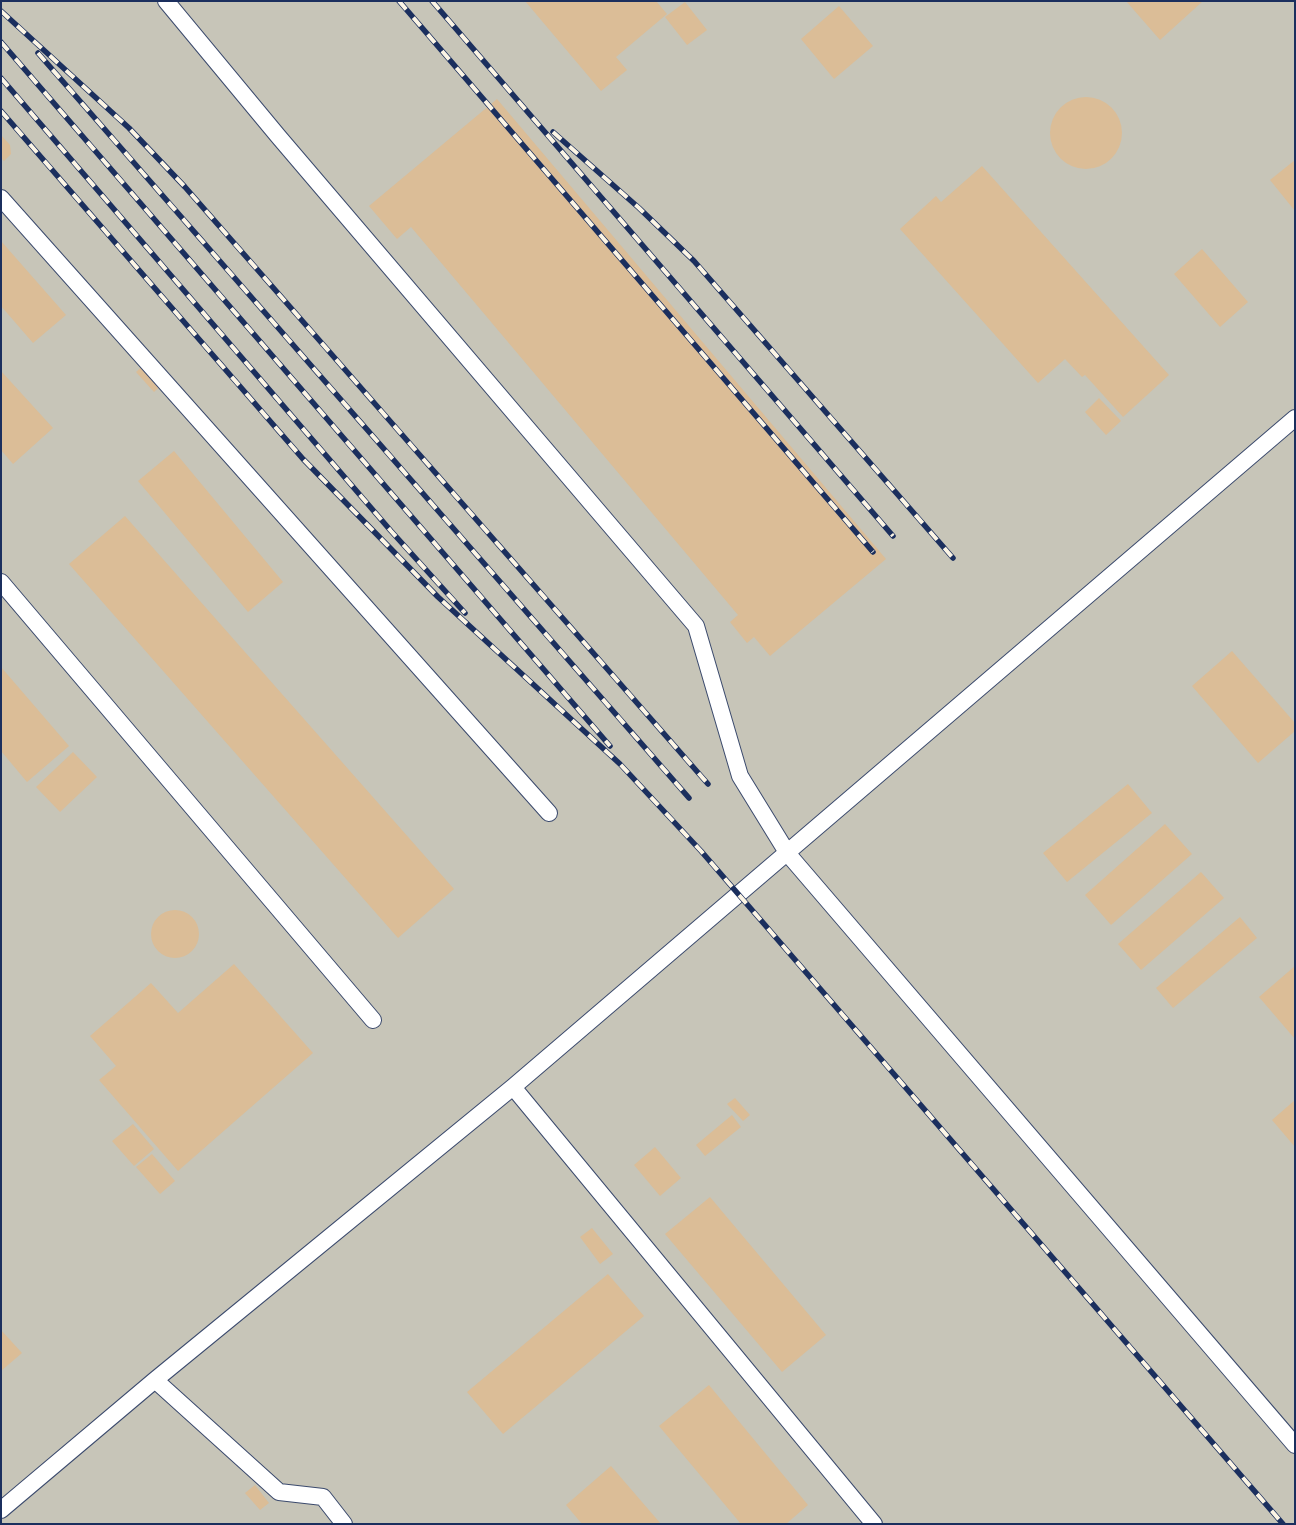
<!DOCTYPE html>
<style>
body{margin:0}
#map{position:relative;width:1296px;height:1525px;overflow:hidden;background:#f0e0c0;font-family:"Balsamiq Sans",sans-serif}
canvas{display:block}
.frame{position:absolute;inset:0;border:2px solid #1b2f5e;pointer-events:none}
</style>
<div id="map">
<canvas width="1296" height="1525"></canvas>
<div class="frame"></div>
</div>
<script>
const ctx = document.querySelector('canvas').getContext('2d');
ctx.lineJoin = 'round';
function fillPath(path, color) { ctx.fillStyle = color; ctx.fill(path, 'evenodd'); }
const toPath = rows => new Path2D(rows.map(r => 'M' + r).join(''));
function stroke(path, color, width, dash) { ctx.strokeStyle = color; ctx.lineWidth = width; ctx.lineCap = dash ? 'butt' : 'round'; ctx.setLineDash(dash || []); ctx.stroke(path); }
fillPath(toPath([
 [1,1,1295,1,1295,1524,1,1524]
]), '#c7c5b8');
fillPath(toPath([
 [525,1,656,1,667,14,616,57,627,70,601,91],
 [1126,1,1203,1,1160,40],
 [685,2,707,30,687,45,665,17],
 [839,6,873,46,834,79,801,39],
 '1050 133a36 36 0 1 1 72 0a36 36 0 1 1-72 0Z',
 [497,99,886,559,770,656,754,637,747,643,730,622,738,615,411,227,397,239,369,206],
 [1,135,10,145,11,154,4,161,1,158],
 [1295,160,1295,211,1270,180],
 [982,166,1169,375,1123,417,1085,375,1082,377,1065,359,1038,383,900,229,936,196,941,202],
 [1,241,66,315,33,343,1,306],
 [1202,249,1248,302,1220,327,1174,274],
 [148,361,166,381,154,392,136,372],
 [1,371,53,428,13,464,1,450],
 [1099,398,1121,421,1106,435,1085,412],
 [174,451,283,582,248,612,138,481],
 [125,516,454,889,398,938,69,564],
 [1232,651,1295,723,1295,731,1258,763,1192,686],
 [1,667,69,746,27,782,1,751],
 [73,752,97,777,60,812,36,787],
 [1128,784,1152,813,1067,882,1043,853],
 [1165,824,1192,854,1111,925,1085,895],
 [1201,872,1224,898,1141,970,1118,944],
 '151 934a24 24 0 1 1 48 0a24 24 0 1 1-48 0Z',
 [1240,917,1257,938,1173,1008,1156,988],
 [234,964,313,1053,178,1171,99,1080,116,1066,90,1036,151,983,178,1013],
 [1295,966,1295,1039,1259,997],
 [735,1098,750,1115,743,1121,727,1104],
 [1295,1100,1295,1147,1272,1120],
 [732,1115,741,1127,705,1156,696,1145],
 [133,1124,154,1149,134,1166,112,1141],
 [655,1147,681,1178,660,1196,634,1165],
 [152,1154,175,1181,160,1194,136,1167],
 [710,1197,826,1335,782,1372,665,1234],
 [592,1228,613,1254,600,1264,580,1237],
 [608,1274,644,1316,503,1434,467,1392],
 [1,1330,22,1353,1,1371],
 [709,1385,808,1505,786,1524,741,1524,659,1426],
 [611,1466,661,1524,582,1524,566,1505],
 [255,1485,269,1503,260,1510,245,1493]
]), '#dbbd97');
const lane = toPath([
 [166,1,278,136,696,626,740,776,788,854,1295,1445],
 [1,198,549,813],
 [1,582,373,1020],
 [513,1087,874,1524],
 [155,1380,279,1492,323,1497,344,1524],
 [1,1510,155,1380,513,1087,1295,418]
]);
stroke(lane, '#3b4a6d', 18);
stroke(lane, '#fff', 16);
const rail = toPath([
 [399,1,873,552],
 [432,1,893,536],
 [1,11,129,128,185,187,708,784],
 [1,42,610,746],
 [38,53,689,798],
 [1,78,391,531,465,613],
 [1,111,303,459,438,597,620,764,701,851,1283,1524],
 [553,132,639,208,694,261,953,558]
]);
stroke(rail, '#1b2f5e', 5.5);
stroke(rail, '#fcf5e5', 4, [11]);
</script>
